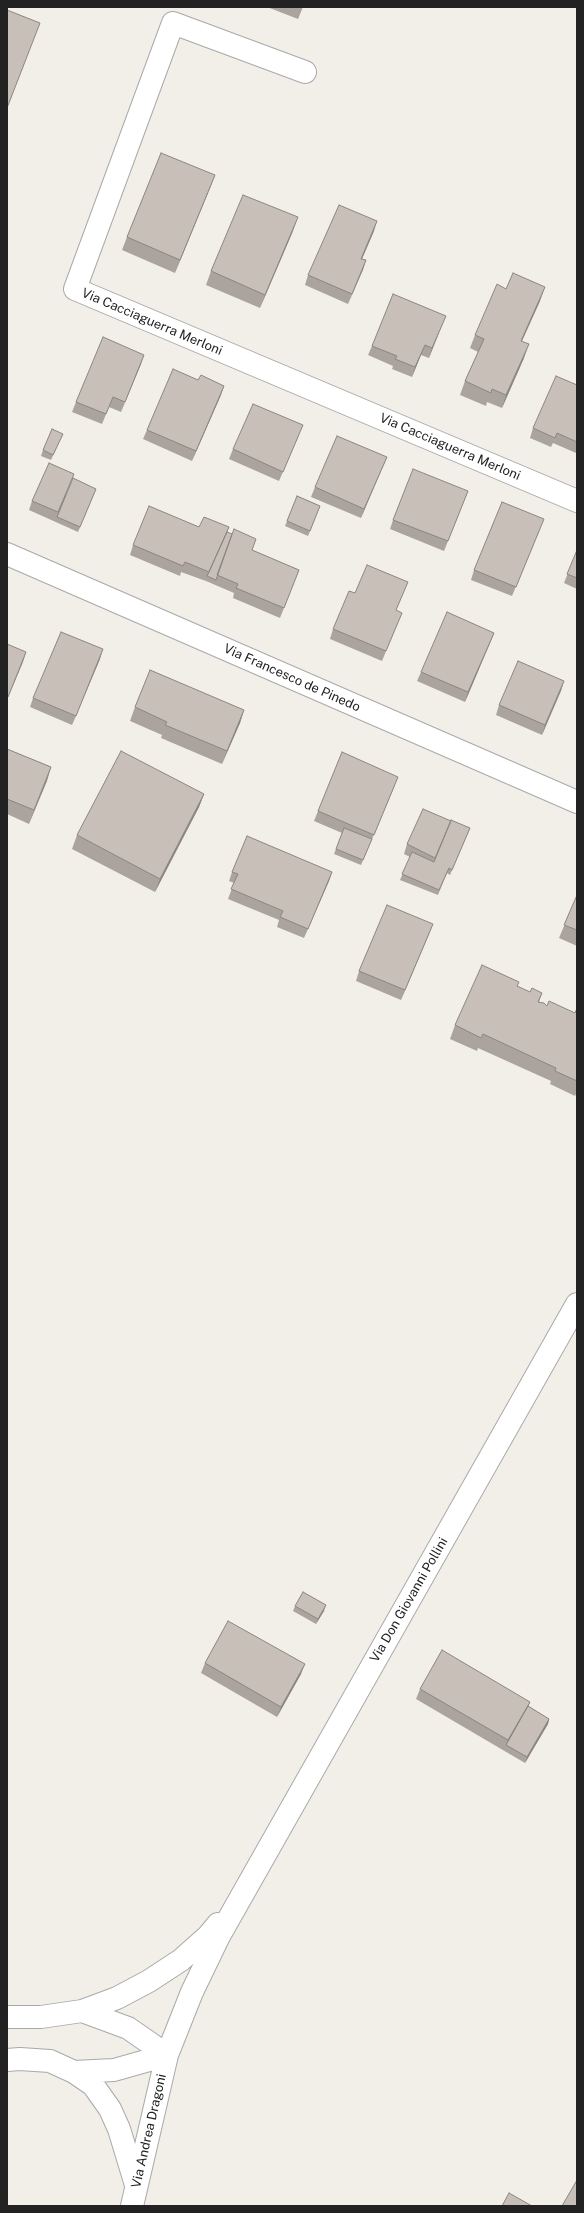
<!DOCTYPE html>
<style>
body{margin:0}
#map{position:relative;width:584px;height:2213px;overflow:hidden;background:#f2efe9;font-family:"Public Sans",sans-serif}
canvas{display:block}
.frame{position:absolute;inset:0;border:8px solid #222;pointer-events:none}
</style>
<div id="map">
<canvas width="584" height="2213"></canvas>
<div class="frame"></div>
</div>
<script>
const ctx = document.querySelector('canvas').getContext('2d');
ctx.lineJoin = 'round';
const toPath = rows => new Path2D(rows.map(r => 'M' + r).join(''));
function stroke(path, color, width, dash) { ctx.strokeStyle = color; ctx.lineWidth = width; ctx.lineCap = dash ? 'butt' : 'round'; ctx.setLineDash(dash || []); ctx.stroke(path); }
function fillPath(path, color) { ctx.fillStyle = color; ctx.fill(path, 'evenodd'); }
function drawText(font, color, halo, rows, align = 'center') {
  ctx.font = font + ' "Public Sans",sans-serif'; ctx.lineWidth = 3; ctx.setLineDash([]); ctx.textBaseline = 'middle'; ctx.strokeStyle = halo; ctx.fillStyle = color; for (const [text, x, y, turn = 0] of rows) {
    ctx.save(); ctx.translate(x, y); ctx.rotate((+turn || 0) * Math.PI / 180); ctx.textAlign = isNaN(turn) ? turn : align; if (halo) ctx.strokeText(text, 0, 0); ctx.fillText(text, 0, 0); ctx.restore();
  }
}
const street = toPath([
 [305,72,173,23,75,289,577,501],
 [7,554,577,802],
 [82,2011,128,2028,167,2055],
 [7,2017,41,2017,82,2011,117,1998,149,1981,181,1960,208,1936,218,1924],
 [7,2060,20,2059,50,2061,74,2072,93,2085,110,2109,119,2129,136,2185],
 [74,2072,114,2070,167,2055],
 [132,2206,167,2055,192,1992,219,1936,577,1304]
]);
stroke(street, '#a9a9a9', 24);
stroke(street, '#fff', 22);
fillPath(toPath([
 [267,7,303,7,298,19],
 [215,175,210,188,175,273,122,250,127,237],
 [293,231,260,308,206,285,211,271],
 [374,231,362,259,366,260,348,304,305,285,308,275],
 [506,289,540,301,522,341,524,358,502,408,487,402,486,406,460,395,465,381,478,352,470,348,475,335],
 [442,325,429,358,421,355,412,377,392,369,393,366,368,355,372,346],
 [141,364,121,412,109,407,102,424,72,412,76,402],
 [577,385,577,451,576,453,553,443,551,447,530,438,533,428],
 [221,395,192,461,143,439,147,430],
 [63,434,51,460,41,456,43,450],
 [299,435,279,481,229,459,233,449],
 [387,457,361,518,311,497,315,487],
 [96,489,78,532,29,510,32,501],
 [468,491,444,551,390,529,393,520],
 [297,496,320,506,308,536,285,526],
 [199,527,229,527,227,532,252,550,299,570,280,618,233,598,234,593,206,581,181,572,180,576,130,555,133,545],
 [540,529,512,596,471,580,474,570],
 [577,550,577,589,564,583],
 [404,591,396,610,398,622,382,661,330,639,333,629,355,593],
 [494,633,490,643,465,702,417,681,421,672],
 [100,659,72,725,30,707,33,698],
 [564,681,542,735,496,715,499,705],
 [135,707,244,710,240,723,222,764,161,738,162,735,130,721],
 [7,749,51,767,29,824,7,814],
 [394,787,361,865,334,854,342,833,314,821,318,811],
 [204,794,199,807,155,892,72,849,77,835],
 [470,828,450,875,447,873,438,895,400,880,410,857,404,854,407,844],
 [232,872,332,872,329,881,304,938,277,927,279,920,228,899,234,883,229,881],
 [577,895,577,946,559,938],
 [429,934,401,1000,356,981,359,971],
 [517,986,530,992,542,993,539,1002,547,1006,575,1013,577,1008,577,1092,575,1096,550,1084,551,1081,478,1048,477,1051,450,1039,455,1025],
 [295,1606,324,1611,316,1624,293,1611],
 [205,1663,301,1674,277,1717,201,1673],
 [420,1689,530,1702,528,1706,549,1719,548,1724,525,1763,416,1699]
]), '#aba49e');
fillPath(toPath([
 [215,175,210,188,175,273,180,260],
 [298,217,293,231,260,308,265,295],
 [377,221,374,231,358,268,361,259],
 [366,260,363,270,348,304,352,294],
 [545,287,540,301,516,354,521,341],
 [446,316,442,325,429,358,432,348],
 [529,344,524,358,502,408,506,395],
 [425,345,421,355,412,377,415,367],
 [144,355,141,364,121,412,125,402],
 [224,386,221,395,192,461,196,451],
 [387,457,383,466,361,518,364,509],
 [494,633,490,643,465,702,468,692],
 [103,649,100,659,72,725,76,716],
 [26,652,23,662,7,700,8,697],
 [564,681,561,691,542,735,545,725],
 [244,710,240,723,222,764,227,751],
 [51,767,47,781,29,824,34,810],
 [398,777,394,787,361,865,363,860],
 [204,794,199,807,155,892,160,879],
 [332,872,329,881,304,938,308,929],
 [433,924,429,934,401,1000,405,990],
 [326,1605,324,1611,316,1624,318,1619],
 [305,1664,301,1674,277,1717,281,1707],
 [530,1702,526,1712,506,1745,508,1740],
 [549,1719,548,1724,525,1763,527,1757]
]), '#8b8681');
const building = toPath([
 [7,10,40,23,7,108,7,10],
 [161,153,215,175,180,260,127,237,161,153],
 [243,195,298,217,265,295,211,271,243,195],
 [339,205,377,221,361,259,366,260,352,294,308,275,339,205],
 [513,273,545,287,521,341,529,344,506,395,492,389,491,393,465,381,484,339,475,335,497,284,506,289,513,273],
 [393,294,446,316,432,348,425,345,415,367,395,359,397,356,372,346,393,294],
 [103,337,144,355,125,402,113,397,106,414,76,402,103,337],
 [173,369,198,380,201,375,224,386,196,451,147,430,173,369],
 [556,376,577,385,577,442,557,433,555,438,533,428,556,376],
 [253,404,303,425,283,472,233,449,253,404],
 [52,429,63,434,53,455,43,450,52,429],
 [337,436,387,457,364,509,315,487,337,436],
 [49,463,74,474,58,512,32,501,49,463],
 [413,469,468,491,448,541,393,520,413,469],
 [73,478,96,489,80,527,57,517,73,478],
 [297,496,320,506,310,531,287,521,297,496],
 [502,502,544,519,516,587,474,570,502,502],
 [149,506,199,527,204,517,229,527,209,572,185,562,183,566,133,545,149,506],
 [234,529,256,539,252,550,299,570,284,608,236,588,238,584,217,575,234,529],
 [227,532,232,534,216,580,207,576,227,532],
 [577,550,577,578,567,574,577,550],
 [367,565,408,582,396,610,402,613,386,651,333,629,349,591,355,593,367,565],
 [447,612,494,633,468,692,421,672,447,612],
 [61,632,103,649,76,716,33,698,61,632],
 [7,644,26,652,8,697,7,696,7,644],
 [518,661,564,681,545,725,499,705,518,661],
 [150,670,244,710,227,751,165,725,167,722,135,707,150,670],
 [7,749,51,767,34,810,7,799,7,749],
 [121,751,204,794,160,879,77,835,121,751],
 [342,752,398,777,374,835,318,811,342,752],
 [423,809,451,821,435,858,407,844,423,809],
 [451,820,470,828,452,870,449,868,439,890,402,874,412,852,434,862,451,820],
 [344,828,372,839,363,860,336,849,344,828],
 [247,836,332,872,308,929,280,917,283,911,231,889,238,874,232,872,247,836],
 [577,895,577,930,564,925,577,895],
 [387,905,433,924,405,990,359,971,387,905],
 [482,965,519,982,517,986,530,992,532,988,542,993,538,1002,544,1003,547,1006,549,1001,575,1013,577,1008,577,1081,555,1071,556,1068,483,1034,481,1038,455,1025,482,965],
 [303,1592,326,1605,318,1619,295,1606,303,1592],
 [228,1621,305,1664,281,1707,205,1663,228,1621],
 [442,1650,530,1702,508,1740,420,1689,442,1650],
 [528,1706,549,1719,527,1757,506,1745,528,1706],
 [577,2180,577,2206,562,2206,577,2180],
 [509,2193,532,2206,502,2206,509,2193]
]);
fillPath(building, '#c7bfb8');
stroke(building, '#8b8681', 1);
drawText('13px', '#222', '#fff', [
 ["Via Cacciaguerra Merloni",152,322,23],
 ["Via Cacciaguerra Merloni",450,447,23],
 ["Via Francesco de Pinedo",292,678,24],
 ["Via Don Giovanni Pollini",409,1600,-60],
 ["Via Andrea Dragoni",149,2131,-77]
]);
</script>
